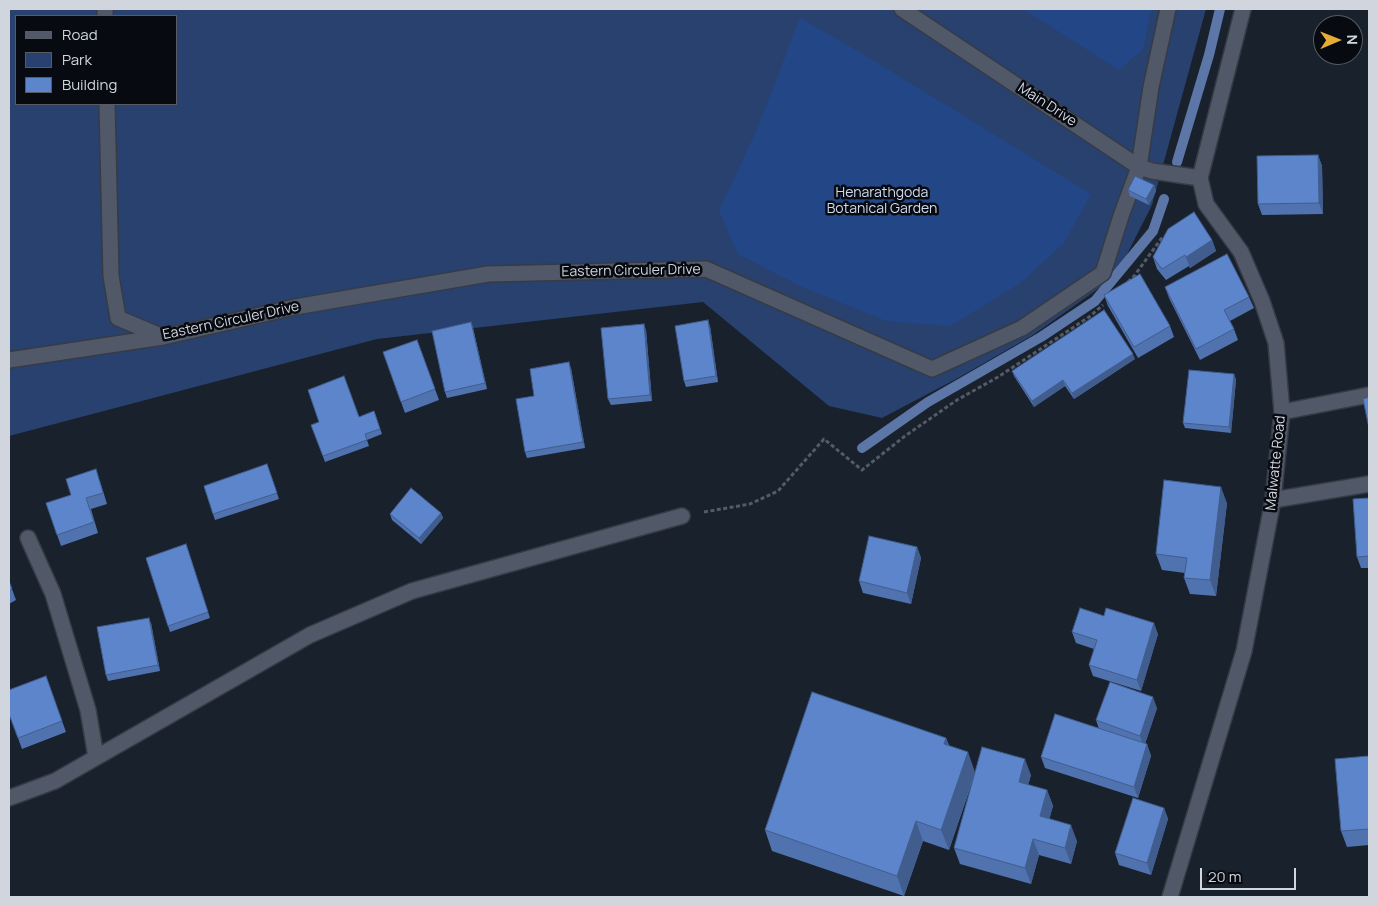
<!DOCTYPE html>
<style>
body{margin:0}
#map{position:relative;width:1378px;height:906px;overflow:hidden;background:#19212d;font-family:Manrope,sans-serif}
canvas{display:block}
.frame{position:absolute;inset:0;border:10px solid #d1d6de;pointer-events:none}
.legend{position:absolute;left:15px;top:15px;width:162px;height:90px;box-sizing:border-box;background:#070a10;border:1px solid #585c62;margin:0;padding:6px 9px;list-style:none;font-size:15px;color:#d1d6de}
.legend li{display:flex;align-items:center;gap:10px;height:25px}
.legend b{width:25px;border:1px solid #585c62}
.north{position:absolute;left:1313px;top:15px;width:50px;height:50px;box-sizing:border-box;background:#070a10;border:1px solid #585c62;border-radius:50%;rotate:89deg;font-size:14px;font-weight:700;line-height:20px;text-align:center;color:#d1d6de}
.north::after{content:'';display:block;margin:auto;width:18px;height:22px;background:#e6ad36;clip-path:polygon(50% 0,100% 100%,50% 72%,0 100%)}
.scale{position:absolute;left:1200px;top:868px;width:96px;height:22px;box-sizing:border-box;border:2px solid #d1d6de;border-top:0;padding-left:6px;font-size:15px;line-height:18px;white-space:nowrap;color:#d1d6de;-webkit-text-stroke:4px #070a10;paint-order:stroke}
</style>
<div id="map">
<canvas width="1378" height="906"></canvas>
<div class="frame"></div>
<ul class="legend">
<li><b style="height:6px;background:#515968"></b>Road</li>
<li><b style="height:14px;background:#28416f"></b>Park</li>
<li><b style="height:14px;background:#5d85cb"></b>Building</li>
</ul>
<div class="north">N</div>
<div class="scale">20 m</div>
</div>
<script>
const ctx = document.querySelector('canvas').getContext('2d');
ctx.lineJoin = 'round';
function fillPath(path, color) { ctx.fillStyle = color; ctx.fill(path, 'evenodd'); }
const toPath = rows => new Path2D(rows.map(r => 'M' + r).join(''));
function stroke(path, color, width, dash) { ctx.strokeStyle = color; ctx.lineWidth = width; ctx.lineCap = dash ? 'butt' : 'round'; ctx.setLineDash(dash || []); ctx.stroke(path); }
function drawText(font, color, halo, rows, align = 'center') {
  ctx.font = font + ' Manrope,sans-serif'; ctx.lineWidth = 5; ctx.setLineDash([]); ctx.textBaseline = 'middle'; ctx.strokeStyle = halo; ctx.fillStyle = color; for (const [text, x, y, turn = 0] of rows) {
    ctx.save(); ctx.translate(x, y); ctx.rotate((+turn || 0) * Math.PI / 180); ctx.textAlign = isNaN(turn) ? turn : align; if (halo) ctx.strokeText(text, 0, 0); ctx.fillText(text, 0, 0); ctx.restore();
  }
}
fillPath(toPath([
 [9,9,1206,9,1152,205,1116,276,1033,335,958,378,882,418,829,406,703,302,377,339,9,436],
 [16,16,176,16,176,104,16,104]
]), '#28416f');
fillPath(toPath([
 [1023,9,1151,9,1143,49,1119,70],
 [800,18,863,54,1091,194,1064,243,1019,284,950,326,886,321,802,287,738,254,719,211,757,129]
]), '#234687');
stroke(toPath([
 [1177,162,1209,55,1220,9],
 [862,448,928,402,1041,337,1095,301,1153,231,1164,199]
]), '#5c77a7', 10);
const service = toPath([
 [105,9,105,16],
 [902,9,1139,167,1152,171,1200,178],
 [107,104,111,276,118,318,163,337],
 [9,360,163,337,295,307,488,274,706,269,932,369,1022,328,1103,273,1121,216,1139,167,1151,87,1168,9],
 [1282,412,1369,395],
 [1273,500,1369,484],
 [28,538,53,594,88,710,96,757]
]);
const minor = toPath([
 [9,798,55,781,310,635,412,591,682,516]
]);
const tertiary = toPath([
 [1170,897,1244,651,1273,500,1282,412,1276,343,1262,301,1241,252,1206,204,1200,178,1243,9]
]);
stroke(service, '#363b45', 18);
stroke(minor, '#363b45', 18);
stroke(tertiary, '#363b45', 18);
stroke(toPath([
 [1128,282,1135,275,1161,239,1167,235],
 [704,512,750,504,778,491,824,439,862,470,905,436,957,400,998,377,1089,317,1103,305]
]), '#545b66', 3, [4, 2.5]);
stroke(service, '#515968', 15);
stroke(minor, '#515968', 15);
stroke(tertiary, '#515968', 15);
fillPath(toPath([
 [1318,155,1322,166,1323,214,1262,215,1258,204],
 [1154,185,1156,191,1149,205,1130,196,1128,190],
 [1212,240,1216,251,1190,268,1189,266,1166,280,1157,269,1153,257],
 [1165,287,1249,297,1254,308,1230,321,1234,329,1238,340,1200,360,1169,298],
 [1104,295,1170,326,1174,337,1138,358,1108,306],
 [471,322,473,328,487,389,447,398,445,392],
 [710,326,718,382,686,387,684,381],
 [646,330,652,401,611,405,608,399],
 [417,340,439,400,405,413,383,352],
 [1135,359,1074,399,1065,386,1034,407,1014,376,1012,371],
 [571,368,585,448,527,458,525,452,534,396],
 [1234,374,1236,380,1231,433,1185,428,1183,423],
 [374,411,382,434,367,440,369,446,325,462,311,425,359,417],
 [267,464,279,499,215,520,204,486],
 [100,481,107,504,91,509,98,533,61,546,46,503,71,495],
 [1369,498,1369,568,1361,568,1357,557],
 [1227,503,1216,596,1190,594,1184,578,1185,573,1162,570,1156,554],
 [441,513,443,518,421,544,392,520,390,514],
 [186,544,210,618,170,632,146,558],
 [917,547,921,558,911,604,863,593,859,581],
 [9,581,16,600,9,604],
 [151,623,160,671,108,681,106,675],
 [1072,632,1158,634,1141,691,1093,676,1089,665,1094,649,1076,643],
 [46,676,66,732,22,749,9,714],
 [1157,708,1145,744,1147,744,1151,756,1138,798,1045,768,1041,757,1099,729,1096,720],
 [946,738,949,745,975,772,1031,775,1028,785,1047,790,1053,806,1049,819,1077,841,1071,864,1039,855,1031,884,960,864,954,848,975,774,949,850,923,841,904,896,772,851,765,830],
 [1369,756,1369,845,1347,847,1341,831],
 [1164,808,1168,819,1151,875,1119,865,1115,853]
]), '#5072af');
fillPath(toPath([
 [1318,155,1322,166,1323,214,1319,203],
 [1154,185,1156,191,1149,205,1146,199],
 [1212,240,1216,251,1190,268,1186,257],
 [708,320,710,326,718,382,716,376],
 [471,322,473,328,487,389,485,383],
 [644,324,646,330,652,401,650,395],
 [1133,354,1135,359,1074,399,1072,393],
 [569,362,571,368,585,448,583,442],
 [1234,374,1236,380,1231,433,1229,427],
 [1063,380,1065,386,1034,407,1032,401],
 [1221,487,1227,503,1216,596,1210,580],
 [441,513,443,518,421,544,419,538],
 [917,547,921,558,911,604,907,593],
 [149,618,151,623,160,671,158,665],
 [1154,623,1158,634,1141,691,1137,680],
 [1153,697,1157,708,1144,747,1140,736],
 [946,738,953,759,944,744],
 [1147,744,1151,756,1138,798,1134,787],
 [968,752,975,772,949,850,941,830],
 [1025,759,1031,775,1024,798,1019,782],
 [1047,790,1053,806,1046,832,1040,816],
 [1164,808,1168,819,1151,875,1147,863],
 [916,821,923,841,904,896,897,876],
 [1071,825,1077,841,1071,864,1065,848],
 [1033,839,1039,855,1031,884,1025,868]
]), '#415d8e');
const building = toPath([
 [1318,155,1319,203,1258,204,1257,156,1318,155],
 [1135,176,1154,185,1146,199,1128,190,1135,176],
 [1194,212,1212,240,1186,257,1185,255,1162,269,1153,257,1168,229,1194,212],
 [1227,254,1249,297,1224,310,1234,329,1196,349,1165,287,1227,254],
 [1140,274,1170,326,1134,347,1104,295,1140,274],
 [1104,310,1133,354,1072,393,1063,380,1032,401,1012,371,1104,310],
 [708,320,716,376,684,381,675,326,708,320],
 [471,322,485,383,445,392,432,331,471,322],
 [644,324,650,395,608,399,601,328,644,324],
 [417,340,435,389,401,402,383,352,417,340],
 [569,362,583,442,525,452,516,399,534,396,530,369,569,362],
 [1189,370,1234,374,1229,427,1183,423,1189,370],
 [344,376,359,417,374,411,380,429,365,434,367,440,323,456,311,425,319,422,308,390,344,376],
 [1369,397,1369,428,1363,399,1369,397],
 [267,464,277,493,213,514,204,486,267,464],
 [96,469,103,493,86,498,94,522,57,535,46,503,71,495,66,479,96,469],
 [1164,480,1221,487,1210,580,1184,578,1187,558,1156,554,1164,480],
 [411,488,441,513,419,538,390,514,411,488],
 [1369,498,1369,556,1357,557,1353,499,1369,498],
 [869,536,917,547,907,593,859,581,869,536],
 [186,544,208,612,168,626,146,558,186,544],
 [9,581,12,589,9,591,9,581],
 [1080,608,1104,616,1106,608,1154,623,1137,680,1089,665,1097,640,1072,632,1080,608],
 [149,618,158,665,106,675,97,627,149,618],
 [46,676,62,721,18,738,9,714,9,690,46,676],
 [1110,682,1153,697,1140,736,1096,720,1110,682],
 [812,692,946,738,944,744,968,752,941,830,916,821,897,876,765,830,812,692],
 [1055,714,1147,744,1134,787,1041,757,1055,714],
 [982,747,1025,759,1019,782,1047,790,1040,816,1071,825,1065,848,1033,839,1025,868,954,848,982,747],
 [1369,756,1369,829,1341,831,1335,759,1369,756],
 [1133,798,1164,808,1147,863,1115,853,1133,798]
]);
fillPath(building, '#5d85cb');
stroke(building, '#415d8e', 1);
drawText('14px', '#d1d6de', '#070a10', [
 ["Main Drive",1047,105,33],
 ["Eastern Circuler Drive",631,271,-1],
 ["Eastern Circuler Drive",231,321,-12],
 ["Malwatte Road",1276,463,-84]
]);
drawText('14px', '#d0dbef', '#070a10', [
 ["Henarathgoda",882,193],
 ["Botanical Garden",882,209]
]);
</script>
